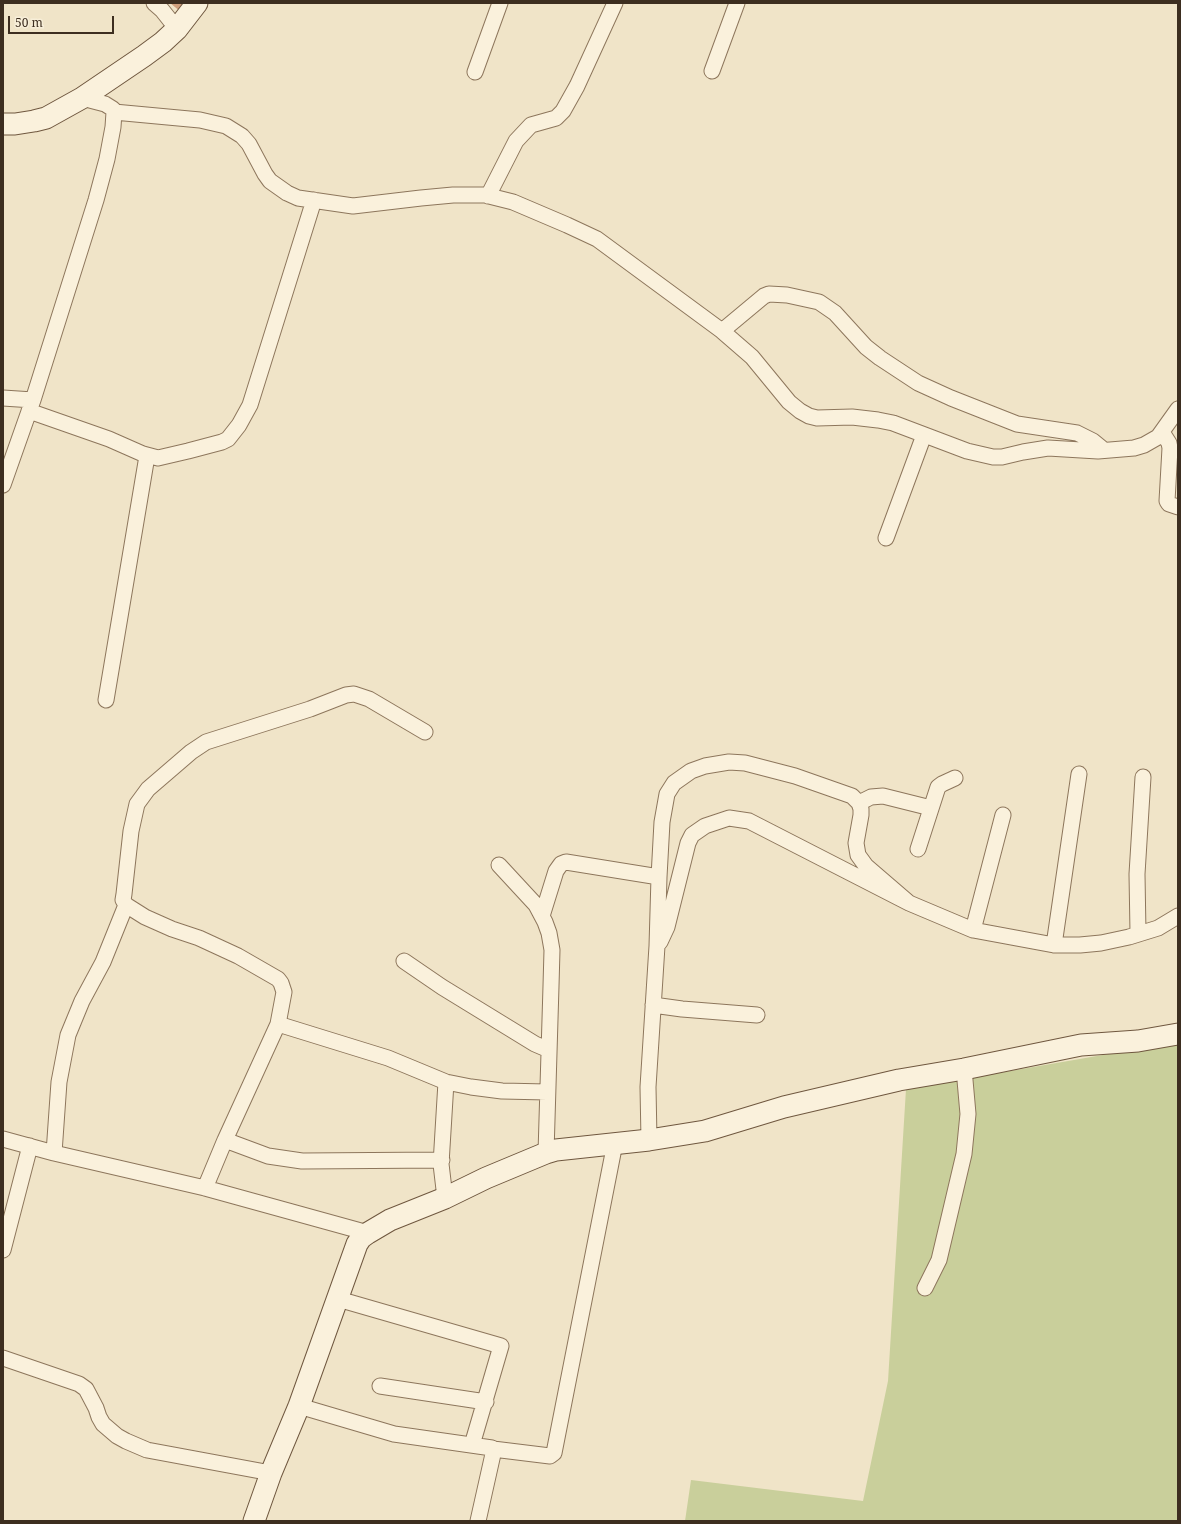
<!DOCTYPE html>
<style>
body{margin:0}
#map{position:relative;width:1181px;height:1524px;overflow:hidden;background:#f0e4c8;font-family:"Noto Serif",serif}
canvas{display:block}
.frame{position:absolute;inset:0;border:4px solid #3d2e20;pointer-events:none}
.scale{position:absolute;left:8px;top:16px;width:106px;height:18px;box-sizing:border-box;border:2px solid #3d2e20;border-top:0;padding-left:5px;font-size:12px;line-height:14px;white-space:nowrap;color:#3d2e20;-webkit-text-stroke:3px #f7eed8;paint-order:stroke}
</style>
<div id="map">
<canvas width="1181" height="1524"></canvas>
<div class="frame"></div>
<div class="scale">50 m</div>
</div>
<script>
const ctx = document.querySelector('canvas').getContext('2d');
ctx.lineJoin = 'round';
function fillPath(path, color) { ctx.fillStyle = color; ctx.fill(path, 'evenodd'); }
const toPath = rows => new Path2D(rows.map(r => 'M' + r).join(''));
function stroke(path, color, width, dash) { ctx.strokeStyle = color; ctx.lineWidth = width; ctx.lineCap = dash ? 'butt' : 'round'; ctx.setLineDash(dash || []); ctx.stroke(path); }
fillPath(toPath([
 [1178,1042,1178,1521,685,1521,691,1480,863,1501,888,1381,906,1089]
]), '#c9cf9b');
fillPath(toPath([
 [170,3,188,3,181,12]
]), '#cf9f7d');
const street = toPath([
 [154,3,162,10,177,29],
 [712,71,737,3],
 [475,72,500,3],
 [114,112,200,120,226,126,242,136,249,144,265,174,270,181,287,193,298,198,353,206,421,198,453,195,485,195,513,202,567,225,597,239,722,331,752,357,789,402,800,411,809,416,817,418,852,417,878,420,893,423,967,451,993,457,1002,457,1023,452,1048,448,1098,451,1134,448,1144,445,1158,437,1178,409],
 [488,196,516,141,531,125,556,118,563,111,577,86,615,3],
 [722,331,764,296,769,294,787,295,819,302,835,313,866,347,880,358,918,383,951,398,1017,424,1077,433,1093,441,1104,450],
 [3,398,33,400],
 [29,411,109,439,143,454,158,458,188,451,222,442,228,439,239,425,250,405,314,200],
 [1162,432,1169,443,1170,448,1167,501,1169,504,1178,507],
 [3,485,33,400,96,200,107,159,113,127,114,112,113,109,105,104,82,98],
 [886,538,924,435],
 [106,700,147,456],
 [859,803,871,797,883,796,931,808],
 [918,849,938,787,942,784,955,778],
 [499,865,536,905,545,922,549,933,552,950,551,986,546,1153],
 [542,916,556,871,561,864,566,862,659,877],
 [973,930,1003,815],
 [1138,933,1137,874,1143,777],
 [660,942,667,927,688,843,692,835,705,826,729,818,749,821,909,903,973,930,1054,945,1080,945,1101,943,1129,937,1158,928,1178,916],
 [1054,945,1079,774],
 [404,961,442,987,535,1044,549,1050],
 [653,1005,682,1009,757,1015],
 [278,1024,388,1058,446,1082,471,1087,502,1091,547,1092],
 [3,1139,54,1153,205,1188,368,1233],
 [225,1140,268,1156,302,1161,442,1160],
 [649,1140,648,1087,657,946,659,877,662,822,667,794,674,783,691,771,705,766,729,762,745,763,795,776,852,796,859,803,861,809,861,815,856,843,858,855,866,866,909,903],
 [54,1153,59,1082,68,1035,82,1001,103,962,126,905],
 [205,1188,225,1140,278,1024,284,992,281,983,278,979,238,956,199,938,172,929,145,917,126,905,123,900,124,894,131,831,137,804,148,789,191,752,206,742,310,709,346,695,354,694,369,699,425,732],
 [445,1198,441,1164,446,1082],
 [3,1250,30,1146],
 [925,1288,939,1260,964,1154,968,1114,964,1069],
 [338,1299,501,1346,472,1445],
 [3,1358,79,1384,86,1389,96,1408,99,1417,103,1424,117,1436,126,1441,147,1450,271,1473],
 [380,1386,486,1402],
 [299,1406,394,1434,492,1448,494,1451,493,1454,478,1521],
 [493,1449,550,1456,554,1453,615,1143]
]);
const secondary = toPath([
 [3,124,15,124,34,121,46,118,82,98,144,56,163,42,177,29,197,3],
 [254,1521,271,1473,299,1406,357,1244,361,1238,368,1233,390,1220,445,1198,486,1178,546,1153,556,1150,649,1140,705,1131,784,1107,899,1080,964,1069,1081,1045,1138,1041,1178,1034]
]);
stroke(street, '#8d765c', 17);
stroke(secondary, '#6f573f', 23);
stroke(street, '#faf1dc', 15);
stroke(secondary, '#faf1dc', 21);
</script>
